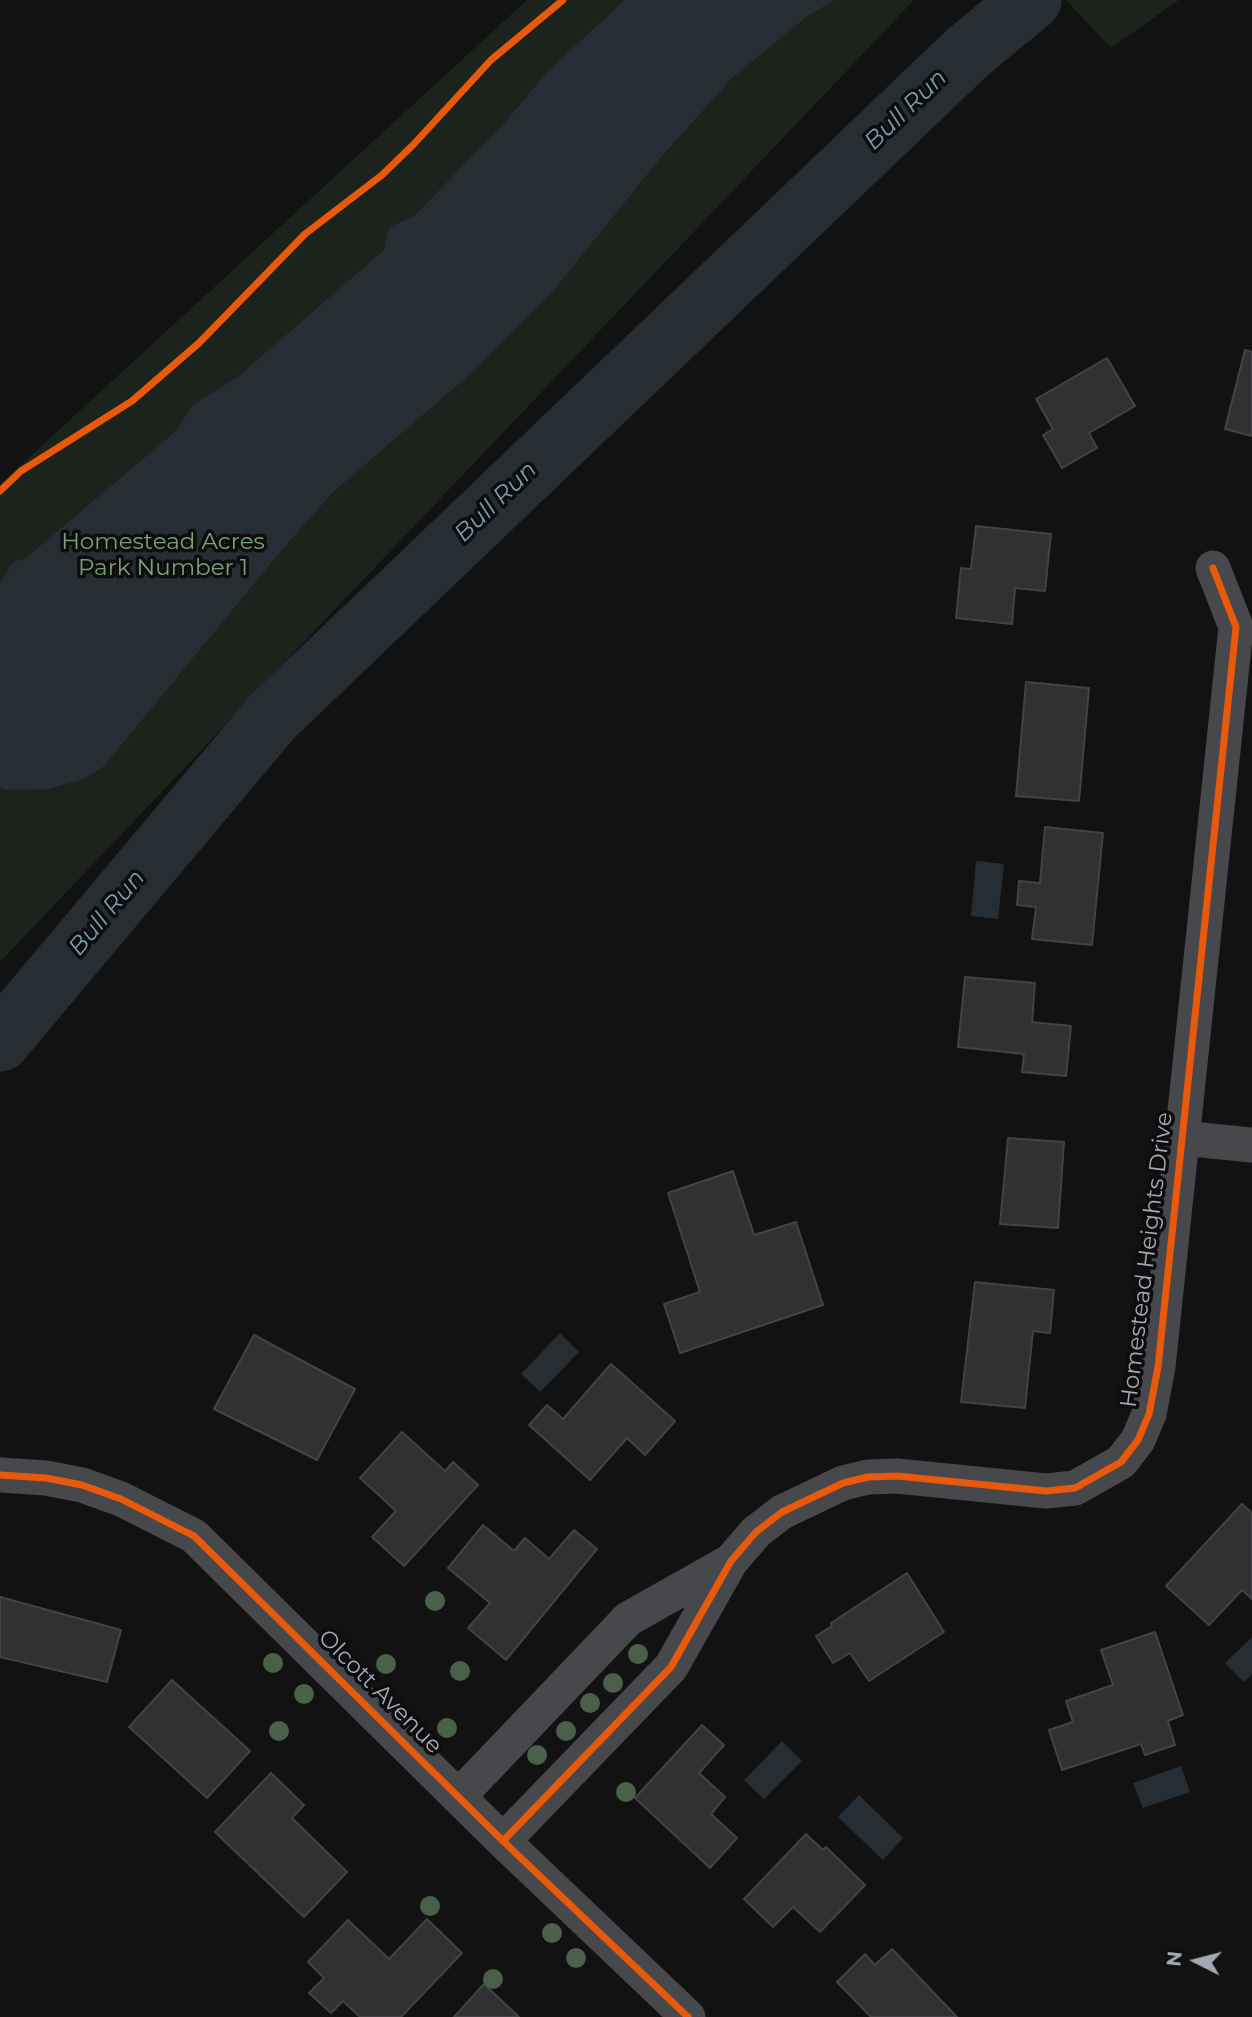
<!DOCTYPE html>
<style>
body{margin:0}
#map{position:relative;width:1252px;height:2017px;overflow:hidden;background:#121212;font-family:Montserrat,sans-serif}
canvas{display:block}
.north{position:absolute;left:1161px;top:1926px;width:70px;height:70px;-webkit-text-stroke:5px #0d0d0e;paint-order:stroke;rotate:276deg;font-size:19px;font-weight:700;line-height:28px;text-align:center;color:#a3a9b4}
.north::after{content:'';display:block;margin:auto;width:24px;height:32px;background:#a3a9b4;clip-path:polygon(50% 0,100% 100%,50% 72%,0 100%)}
</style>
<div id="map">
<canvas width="1252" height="2017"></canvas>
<div class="north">N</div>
</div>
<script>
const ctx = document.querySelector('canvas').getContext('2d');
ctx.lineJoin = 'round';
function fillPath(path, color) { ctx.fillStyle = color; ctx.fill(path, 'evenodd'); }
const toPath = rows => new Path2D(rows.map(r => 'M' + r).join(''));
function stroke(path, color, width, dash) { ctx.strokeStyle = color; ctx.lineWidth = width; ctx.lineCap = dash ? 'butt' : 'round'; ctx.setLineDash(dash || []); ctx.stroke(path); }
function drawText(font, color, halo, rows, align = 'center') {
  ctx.font = font + ' Montserrat,sans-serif'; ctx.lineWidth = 7; ctx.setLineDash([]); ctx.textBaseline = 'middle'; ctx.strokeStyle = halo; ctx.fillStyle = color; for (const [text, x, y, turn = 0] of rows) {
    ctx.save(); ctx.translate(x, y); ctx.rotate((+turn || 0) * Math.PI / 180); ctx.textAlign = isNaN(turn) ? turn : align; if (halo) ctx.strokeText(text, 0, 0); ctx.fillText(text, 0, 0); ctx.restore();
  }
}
fillPath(toPath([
 [527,0,914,0,0,962,0,484],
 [1066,0,1179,0,1111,48]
]), '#1c231c');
fillPath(toPath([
 [625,0,834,0,806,17,732,78,662,156,553,291,475,370,333,492,281,551,104,766,82,780,46,789,6,790,0,787,0,583,13,562,26,558,175,432,193,405,240,375,384,250,389,227,413,217,502,126,549,70],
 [976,861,1004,864,998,919,971,916],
 [560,1333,579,1352,540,1392,521,1374],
 [1252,1637,1252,1674,1244,1682,1225,1663],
 [782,1741,802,1761,764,1799,744,1780],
 [1181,1766,1190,1792,1143,1808,1133,1783],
 [859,1795,903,1838,883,1860,838,1817]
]), '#262e34');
stroke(toPath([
 [0,1041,272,717,968,52,1031,0]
]), '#262e34', 61);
const building = toPath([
 [1245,350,1252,352,1252,436,1225,429,1245,350],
 [1107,358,1135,406,1089,433,1097,448,1062,468,1043,435,1053,429,1036,399,1107,358],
 [976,526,1051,534,1045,591,1015,588,1012,624,956,618,961,568,971,569,976,526],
 [1026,682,1089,688,1079,801,1016,796,1026,682],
 [1045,827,1103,833,1092,945,1032,939,1036,907,1017,905,1019,881,1040,883,1045,827],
 [965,977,1035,983,1032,1022,1071,1026,1066,1076,1022,1072,1024,1054,958,1047,965,977],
 [1008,1138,1064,1142,1058,1228,1000,1224,1008,1138],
 [733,1171,754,1235,796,1222,823,1305,680,1353,664,1304,700,1292,668,1193,733,1171],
 [975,1282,1054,1290,1050,1333,1033,1331,1025,1408,961,1402,975,1282],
 [254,1335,355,1389,317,1460,214,1409,254,1335],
 [611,1364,675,1421,645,1455,627,1438,590,1480,529,1425,547,1405,563,1419,611,1364],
 [402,1432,445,1471,453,1462,478,1485,404,1566,372,1537,396,1511,360,1478,402,1432],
 [1242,1504,1252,1513,1252,1599,1242,1590,1209,1625,1166,1586,1242,1504],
 [483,1525,514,1551,525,1538,549,1559,574,1530,597,1549,506,1660,468,1628,490,1603,448,1568,483,1525],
 [907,1573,944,1632,869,1681,850,1653,833,1663,816,1636,832,1626,831,1623,907,1573],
 [0,1597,121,1630,107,1682,0,1657,0,1597],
 [1155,1632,1183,1715,1168,1721,1175,1745,1145,1755,1141,1744,1062,1770,1049,1730,1073,1722,1066,1701,1113,1685,1101,1650,1155,1632],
 [172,1680,250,1751,207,1798,129,1727,172,1680],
 [702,1725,724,1745,699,1773,725,1797,711,1814,737,1838,710,1868,635,1798,702,1725],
 [271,1773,304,1805,292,1818,347,1872,304,1917,215,1832,271,1773],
 [806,1834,823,1850,826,1847,865,1885,820,1932,793,1907,773,1927,744,1899,806,1834],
 [427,1919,462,1953,401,2017,360,2017,343,2001,331,2013,309,1993,324,1978,308,1962,348,1920,389,1959,427,1919],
 [892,1949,957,2017,871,2017,837,1982,865,1954,875,1965,892,1949],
 [484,1984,519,2017,454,2017,484,1984]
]);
fillPath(building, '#313133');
stroke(building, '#414346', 2);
stroke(toPath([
 [1182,1138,1252,1145],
 [0,1475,46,1478,82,1485,121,1499,194,1536,503,1841,688,2017],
 [458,1797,628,1619,731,1561],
 [503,1841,671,1667,731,1561,756,1532,782,1512,843,1483,868,1477,897,1476,1046,1491,1075,1488,1121,1462,1138,1440,1149,1414,1158,1367,1236,627,1213,568]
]), '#46484b', 35);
stroke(toPath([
 [0,491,21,471,132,401,199,343,305,234,382,175,413,145,491,60,563,0],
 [0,1475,46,1478,82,1485,121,1499,194,1536,503,1841,688,2017],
 [503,1841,671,1667,731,1561,756,1532,782,1512,843,1483,868,1477,897,1476,1046,1491,1075,1488,1121,1462,1138,1440,1149,1414,1158,1367,1236,627,1213,568]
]), '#e8590c', 7);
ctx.fillStyle = '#4b604b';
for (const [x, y] of [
 [435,1601],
 [638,1654],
 [273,1663],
 [386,1664],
 [460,1671],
 [613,1683],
 [304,1694],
 [590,1703],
 [447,1728],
 [279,1731],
 [566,1731],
 [537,1755],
 [626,1792],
 [430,1906],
 [552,1933],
 [576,1958],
 [493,1979]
]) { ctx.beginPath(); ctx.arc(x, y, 10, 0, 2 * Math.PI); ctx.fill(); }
drawText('23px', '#7a9f79', '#0d0d0e', [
 ["Homestead Acres",163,542],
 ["Park Number 1",163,568]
]);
drawText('23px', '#a3a9b4', '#0d0d0e', [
 ["Homestead Heights Drive",1147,1260,-83],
 ["Olcott Avenue",380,1692,45]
]);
drawText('italic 24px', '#799bb0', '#0d0d0e', [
 ["Bull Run",906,110,-44],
 ["Bull Run",496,502,-44],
 ["Bull Run",107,913,-50]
]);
</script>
